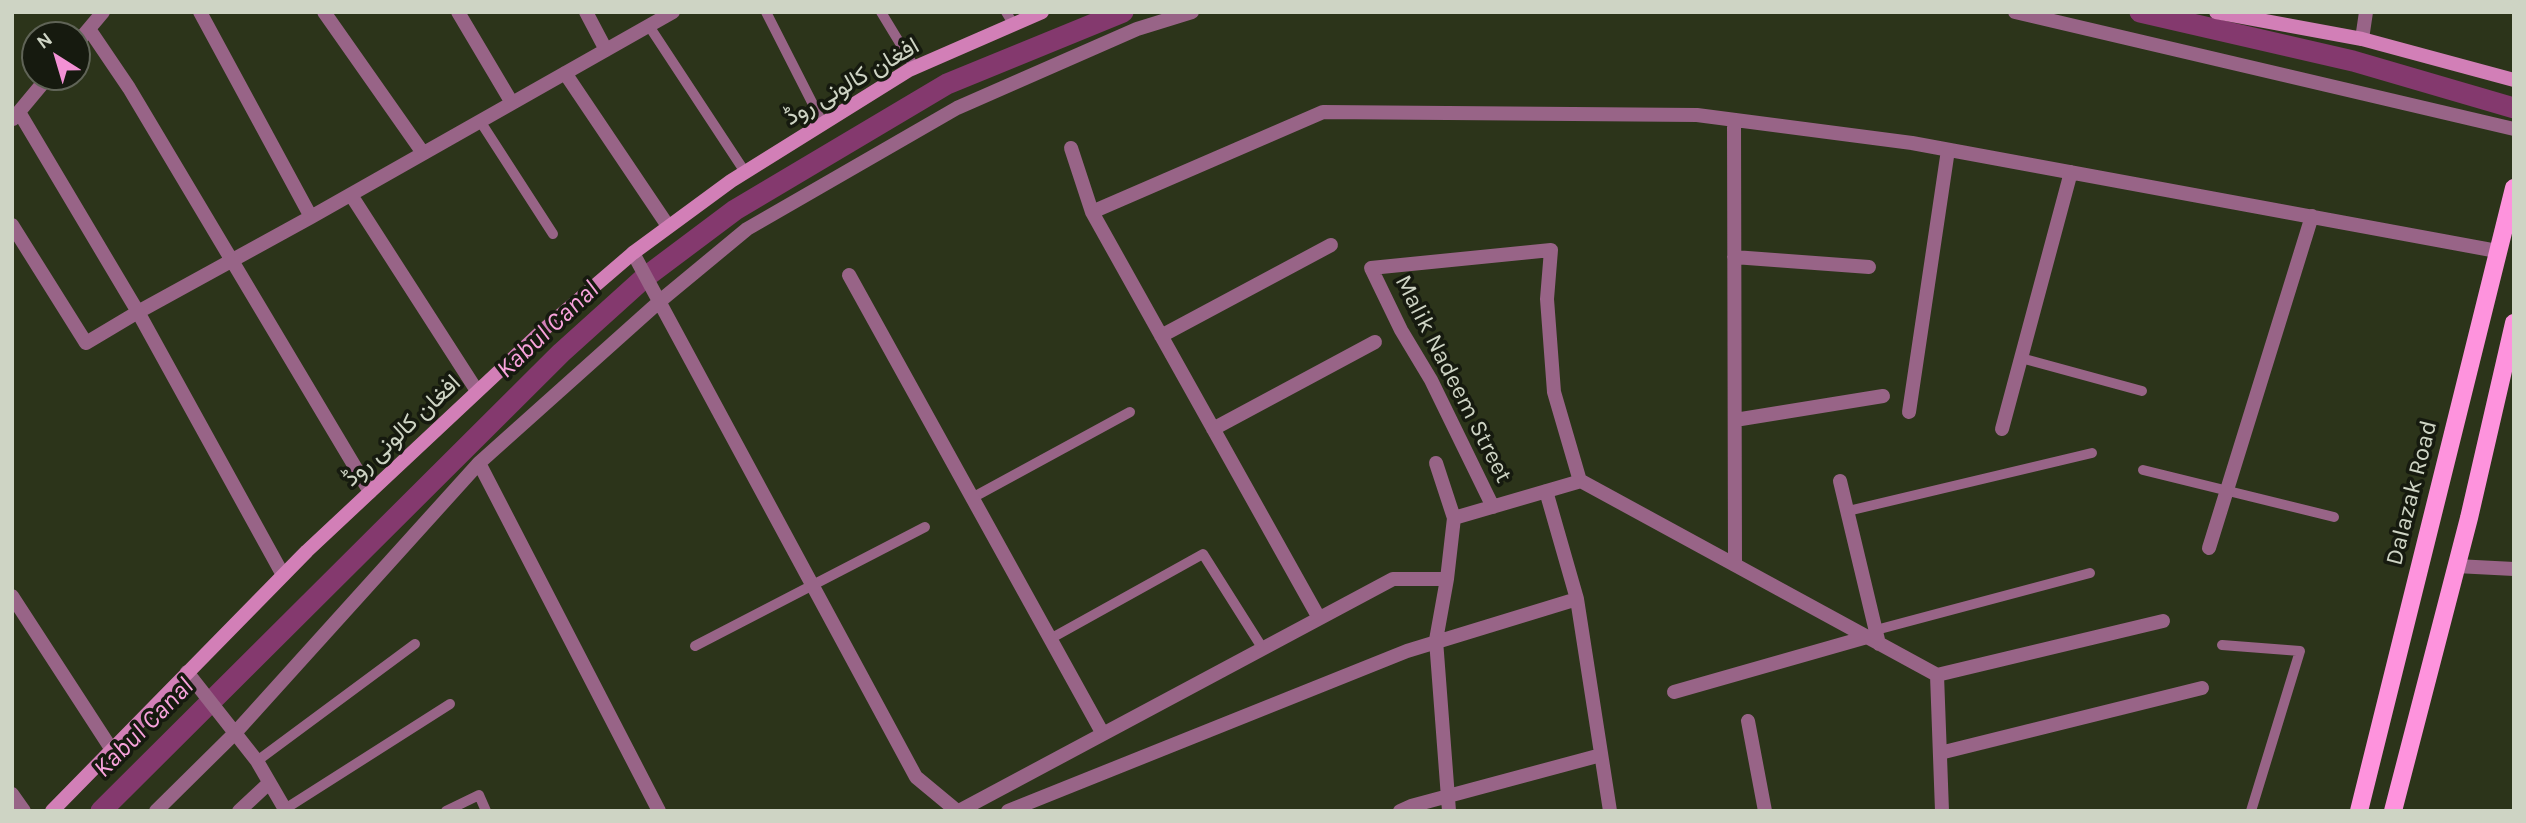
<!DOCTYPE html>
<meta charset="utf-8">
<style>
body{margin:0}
#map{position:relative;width:2526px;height:823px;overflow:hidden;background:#2c341a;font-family:Karla,sans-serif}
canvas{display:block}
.frame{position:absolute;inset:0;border:14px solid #ced4c4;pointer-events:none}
.north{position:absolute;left:21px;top:21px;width:70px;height:70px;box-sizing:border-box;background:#161a0f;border:2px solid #606457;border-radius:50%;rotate:323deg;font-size:19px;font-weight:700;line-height:28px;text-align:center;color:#ced4c4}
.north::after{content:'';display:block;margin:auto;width:24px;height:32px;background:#f391d5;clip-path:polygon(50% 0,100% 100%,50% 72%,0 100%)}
</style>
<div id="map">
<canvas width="2526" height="823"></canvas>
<div class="frame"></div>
<div class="north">N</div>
</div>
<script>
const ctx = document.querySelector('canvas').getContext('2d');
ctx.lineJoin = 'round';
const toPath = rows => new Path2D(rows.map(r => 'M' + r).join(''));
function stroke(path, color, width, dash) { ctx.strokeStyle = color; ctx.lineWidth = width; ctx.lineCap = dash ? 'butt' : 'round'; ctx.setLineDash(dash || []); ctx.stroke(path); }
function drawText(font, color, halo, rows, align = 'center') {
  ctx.font = font + ' Karla,Vazirmatn,sans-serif'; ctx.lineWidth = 7; ctx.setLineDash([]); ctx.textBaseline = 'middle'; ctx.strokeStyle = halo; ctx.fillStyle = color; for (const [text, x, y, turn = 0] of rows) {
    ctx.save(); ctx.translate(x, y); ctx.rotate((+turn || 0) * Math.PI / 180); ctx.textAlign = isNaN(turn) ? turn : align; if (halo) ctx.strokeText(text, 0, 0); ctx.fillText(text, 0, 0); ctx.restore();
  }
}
stroke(toPath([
 [2140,12,2353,61,2514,108],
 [101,811,561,353,643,279,735,210,947,84,1123,12]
]), '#84396e', 21);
stroke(toPath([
 [766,12,823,124],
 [881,12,915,68],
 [1006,12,1014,25],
 [649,26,745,172],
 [480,121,553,234],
 [2021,358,2142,391],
 [2143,470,2334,517],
 [972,498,1130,412],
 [1848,511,2092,453],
 [1876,630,2090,573],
 [1050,639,1203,554,1263,649],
 [2222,645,2300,651,2251,811],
 [695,646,925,527],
 [257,761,415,644],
 [285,809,450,704],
 [446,811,479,795,486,811]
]), '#986487', 10);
stroke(toPath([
 [200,12,311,217],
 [324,12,423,153],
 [458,12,512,103],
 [586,12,606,50],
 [2015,12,2514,129],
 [89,29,129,88,370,492],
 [2362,39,2366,12],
 [77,43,103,12],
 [565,73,668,226],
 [13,119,48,77],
 [1734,120,1735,565],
 [1071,148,1092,212,1319,618],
 [351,195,477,391],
 [1092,212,1323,112,1697,115,1912,143,2497,251],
 [12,225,86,343,138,312,19,112],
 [633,253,916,777,957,811],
 [1734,257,1869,267],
 [849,275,1103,734],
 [1161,336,1331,245],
 [1909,412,1948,150],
 [1735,420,1883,396],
 [1213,429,1375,342],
 [2002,429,2071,172],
 [479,463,659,811],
 [1436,463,1454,518,1447,579,1436,640,1449,811],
 [1840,481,1879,644],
 [1546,491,1577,599,1610,811],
 [1493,507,1431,380,1401,330,1371,268,1551,250,1547,299,1554,392,1580,481],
 [1454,518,1581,481,1937,675,1942,811],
 [2209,548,2312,216],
 [2456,566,2514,569],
 [283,575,138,312,311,217,673,12],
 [12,596,112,750],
 [187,672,257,761,286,811],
 [1937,675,2163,621],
 [1674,692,1867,637],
 [1748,721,1765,811],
 [1940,753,2202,688],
 [12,794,24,811],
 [156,811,235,733,479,463,660,301,747,229,957,108,1137,29,1192,12],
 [239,811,269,783],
 [959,811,1393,579,1447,579],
 [1008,811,1407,651,1577,599],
 [1400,811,1411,806,1601,755]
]), '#986487', 14);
stroke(toPath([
 [2216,12,2362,39,2514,80],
 [52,811,307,551,541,332,633,253,731,181,909,70,1042,12]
]), '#d27fb7', 14);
stroke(toPath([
 [2359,811,2514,188],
 [2393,811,2469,518,2514,323]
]), '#fe93dd', 18);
drawText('24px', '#ced4c4', '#161a0f', [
 ["افغان کالونی روڈ",852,82,-30],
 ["Malik Nadeem Street",1453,379,63],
 ["افغان کالونی روڈ",402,431,-43],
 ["Dalazak Road",2412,493,-76]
]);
drawText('italic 26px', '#f8a3dc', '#161a0f', [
 ["Kabul Canal",548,330,-43],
 ["Kabul Canal",144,728,-45]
]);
</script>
